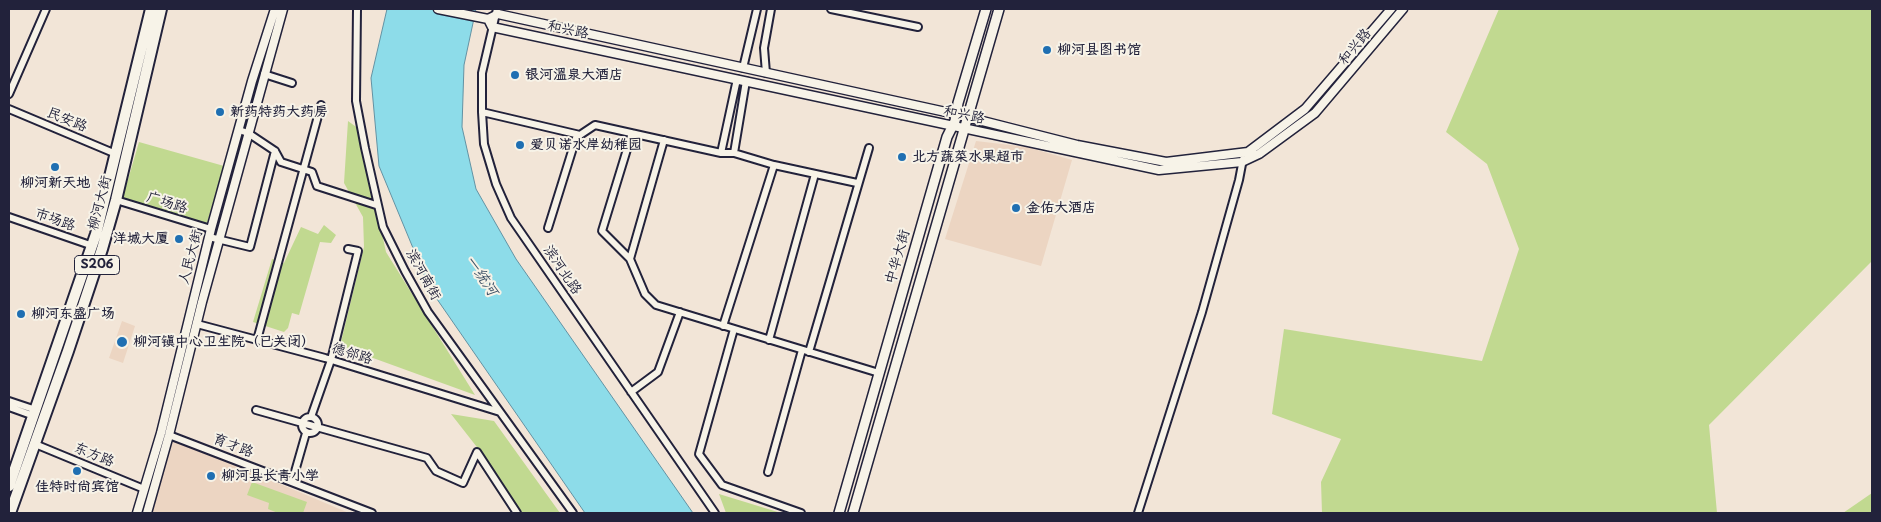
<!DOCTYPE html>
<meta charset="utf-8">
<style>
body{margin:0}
#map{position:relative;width:1881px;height:522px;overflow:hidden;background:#f2e5d7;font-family:"Playpen Sans",sans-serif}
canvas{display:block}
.frame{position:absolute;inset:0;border:10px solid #22223b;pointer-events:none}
</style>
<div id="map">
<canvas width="1881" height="522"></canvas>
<div class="frame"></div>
</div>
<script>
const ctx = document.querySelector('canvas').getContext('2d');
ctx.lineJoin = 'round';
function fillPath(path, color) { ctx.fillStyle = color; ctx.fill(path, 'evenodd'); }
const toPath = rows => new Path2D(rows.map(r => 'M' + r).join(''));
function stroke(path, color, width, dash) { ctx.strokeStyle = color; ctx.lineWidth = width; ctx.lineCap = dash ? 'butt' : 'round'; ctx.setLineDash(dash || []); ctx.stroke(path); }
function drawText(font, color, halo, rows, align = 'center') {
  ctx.font = font + ' "Playpen Sans","LXGW WenKai TC",sans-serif'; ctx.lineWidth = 4; ctx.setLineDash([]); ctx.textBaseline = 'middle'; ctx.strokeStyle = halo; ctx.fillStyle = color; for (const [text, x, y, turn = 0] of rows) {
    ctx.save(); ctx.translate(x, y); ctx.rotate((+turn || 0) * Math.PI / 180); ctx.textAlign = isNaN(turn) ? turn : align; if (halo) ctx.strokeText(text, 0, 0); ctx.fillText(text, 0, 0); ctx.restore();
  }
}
fillPath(toPath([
 [976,141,1027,147,1072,160,1041,266,945,239],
 [122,321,135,326,123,363,109,358],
 [171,438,349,513,151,513]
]), '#ecd5c2');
fillPath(toPath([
 [1499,9,1872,9,1872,261,1709,425,1717,513,1322,513,1321,482,1341,439,1272,414,1284,329,1482,361,1519,249,1487,164,1446,132],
 [348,121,359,129,386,252,475,395,340,346,364,247,363,217,344,183],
 [139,142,224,166,207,223,122,200],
 [324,225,336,235,331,243,320,242,299,315,292,313,288,328,284,332,253,322,272,259,284,263,301,227,318,234],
 [451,414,494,421,560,513,520,513,480,451],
 [252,482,307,502,303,513,278,513,268,509,269,503,247,495],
 [1872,493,1872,513,1843,513],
 [719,494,781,513,726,513]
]), '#c1d990');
const water = toPath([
 [387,9,476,9,464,65,462,127,476,189,516,259,693,513,585,513,430,289,379,166,371,78,387,9]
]);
fillPath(water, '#8ddce9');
stroke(water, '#6292a3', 1);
const minor = toPath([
 [357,9,356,101,365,148,383,227,405,271,428,312,573,513],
 [497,9,482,73,482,112,484,144,496,184,511,218,715,513],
 [831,9,918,27],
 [743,68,757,9],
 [766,73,764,48,771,9],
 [264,74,292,83],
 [9,94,46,9],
 [9,109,116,154],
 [482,112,580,135,595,125,721,153,734,153,774,165,857,183],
 [239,130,248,133,275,151,281,162,312,172,317,186,376,205],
 [632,133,602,231,630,259,645,294,656,305,879,373],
 [721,153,737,79],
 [734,153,746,81],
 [116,200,211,229],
 [9,217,93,246],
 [548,228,577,135],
 [209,237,250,247,275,151],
 [630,259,664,140],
 [197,324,325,358,500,412],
 [723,326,774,165],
 [734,329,699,454,722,485,801,513],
 [257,340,321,105],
 [769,340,815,174],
 [809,352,869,148],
 [631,392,658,372,680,312],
 [9,401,36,410],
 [9,407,34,416],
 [256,410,427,458,436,471,463,483,477,452,517,513],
 '302 425a8 8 0 1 1 16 0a8 8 0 1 1-16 0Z',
 [311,417,331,360,358,251,348,249],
 [169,435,372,513],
 [35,444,144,489],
 [768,472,802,350],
 [292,482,306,433],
 [1138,513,1202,312,1239,180,1243,159]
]);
const tertiary = toPath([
 [438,9,488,19],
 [488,19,492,27,1159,170,1242,162,1259,154,1315,113,1403,9],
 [488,19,498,14,955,114,1077,145,1166,162,1248,152,1305,109,1391,9],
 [137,513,161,433,211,229,252,81,275,9],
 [147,513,169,435,202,302,283,9]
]);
const secondary = toPath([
 [839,513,947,137,955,121,958,103,986,9],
 [853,513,999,9]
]);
const primary = toPath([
 [9,486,96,234,151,9],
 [10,513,68,351,102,249,116,200,161,9]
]);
stroke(minor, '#22223b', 10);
stroke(tertiary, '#22223b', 11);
stroke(secondary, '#22223b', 12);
stroke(primary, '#22223b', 14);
stroke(minor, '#f7f3e8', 6);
stroke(tertiary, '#f7f3e8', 8);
stroke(secondary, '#f7f3e8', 9);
stroke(primary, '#f7f3e8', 10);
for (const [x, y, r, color] of [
 [1047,50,5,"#1f6fb2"],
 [515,75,5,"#1f6fb2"],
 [220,112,5,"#1f6fb2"],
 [520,145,5,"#1f6fb2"],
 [902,157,5,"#1f6fb2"],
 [55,167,5,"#1f6fb2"],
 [1016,208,5,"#1f6fb2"],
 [179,239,5,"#1f6fb2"],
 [21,314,5,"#1f6fb2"],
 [122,342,6,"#1f6fb2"],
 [77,471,5,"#1f6fb2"],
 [211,476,5,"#1f6fb2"]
]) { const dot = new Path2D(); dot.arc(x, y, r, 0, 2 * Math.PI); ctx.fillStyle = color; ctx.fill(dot); stroke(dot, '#f7f3e8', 2); }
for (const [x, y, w] of [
 [97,265,45]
]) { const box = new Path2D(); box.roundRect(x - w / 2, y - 9.5, w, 19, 4); ctx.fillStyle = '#f7f3e8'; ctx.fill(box); stroke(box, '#22223b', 1); }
drawText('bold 12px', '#22223b', null, [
 ["S206",97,265]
]);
drawText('14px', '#22223b', '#f7f3e8', [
 ["和兴路",568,30,12],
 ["和兴路",1355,47,-50],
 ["和兴路",964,115,12],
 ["民安路",67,120,22],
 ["柳河大街",100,203,-75],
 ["广场路",167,203,17],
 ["市场路",55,220,19],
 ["人民大街",191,257,-75],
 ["中华大街",898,257,-74],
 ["滨河北路",562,270,56],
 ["滨河南街",423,275,61],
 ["德邻路",352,354,17],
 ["育才路",233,446,21],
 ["东方路",94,455,22]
]);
drawText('bold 14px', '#22223b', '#f7f3e8', [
 ["柳河县图书馆",1057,50],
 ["银河温泉大酒店",525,75],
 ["新药特药大药房",230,112],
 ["爱贝诺水岸幼稚园",530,145],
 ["北方蔬菜水果超市",912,157],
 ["柳河新天地",55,183,"center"],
 ["金佑大酒店",1026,208],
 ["洋城大厦",169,239,"right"],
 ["柳河东盛广场",31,314],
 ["柳河镇中心卫生院（已关闭）",133,342],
 ["柳河县长青小学",221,476],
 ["佳特时尚宾馆",77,487,"center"]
], 'left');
drawText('italic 15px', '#3d5066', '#f7f3e8', [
 ["一统河",481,276,56]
]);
</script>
